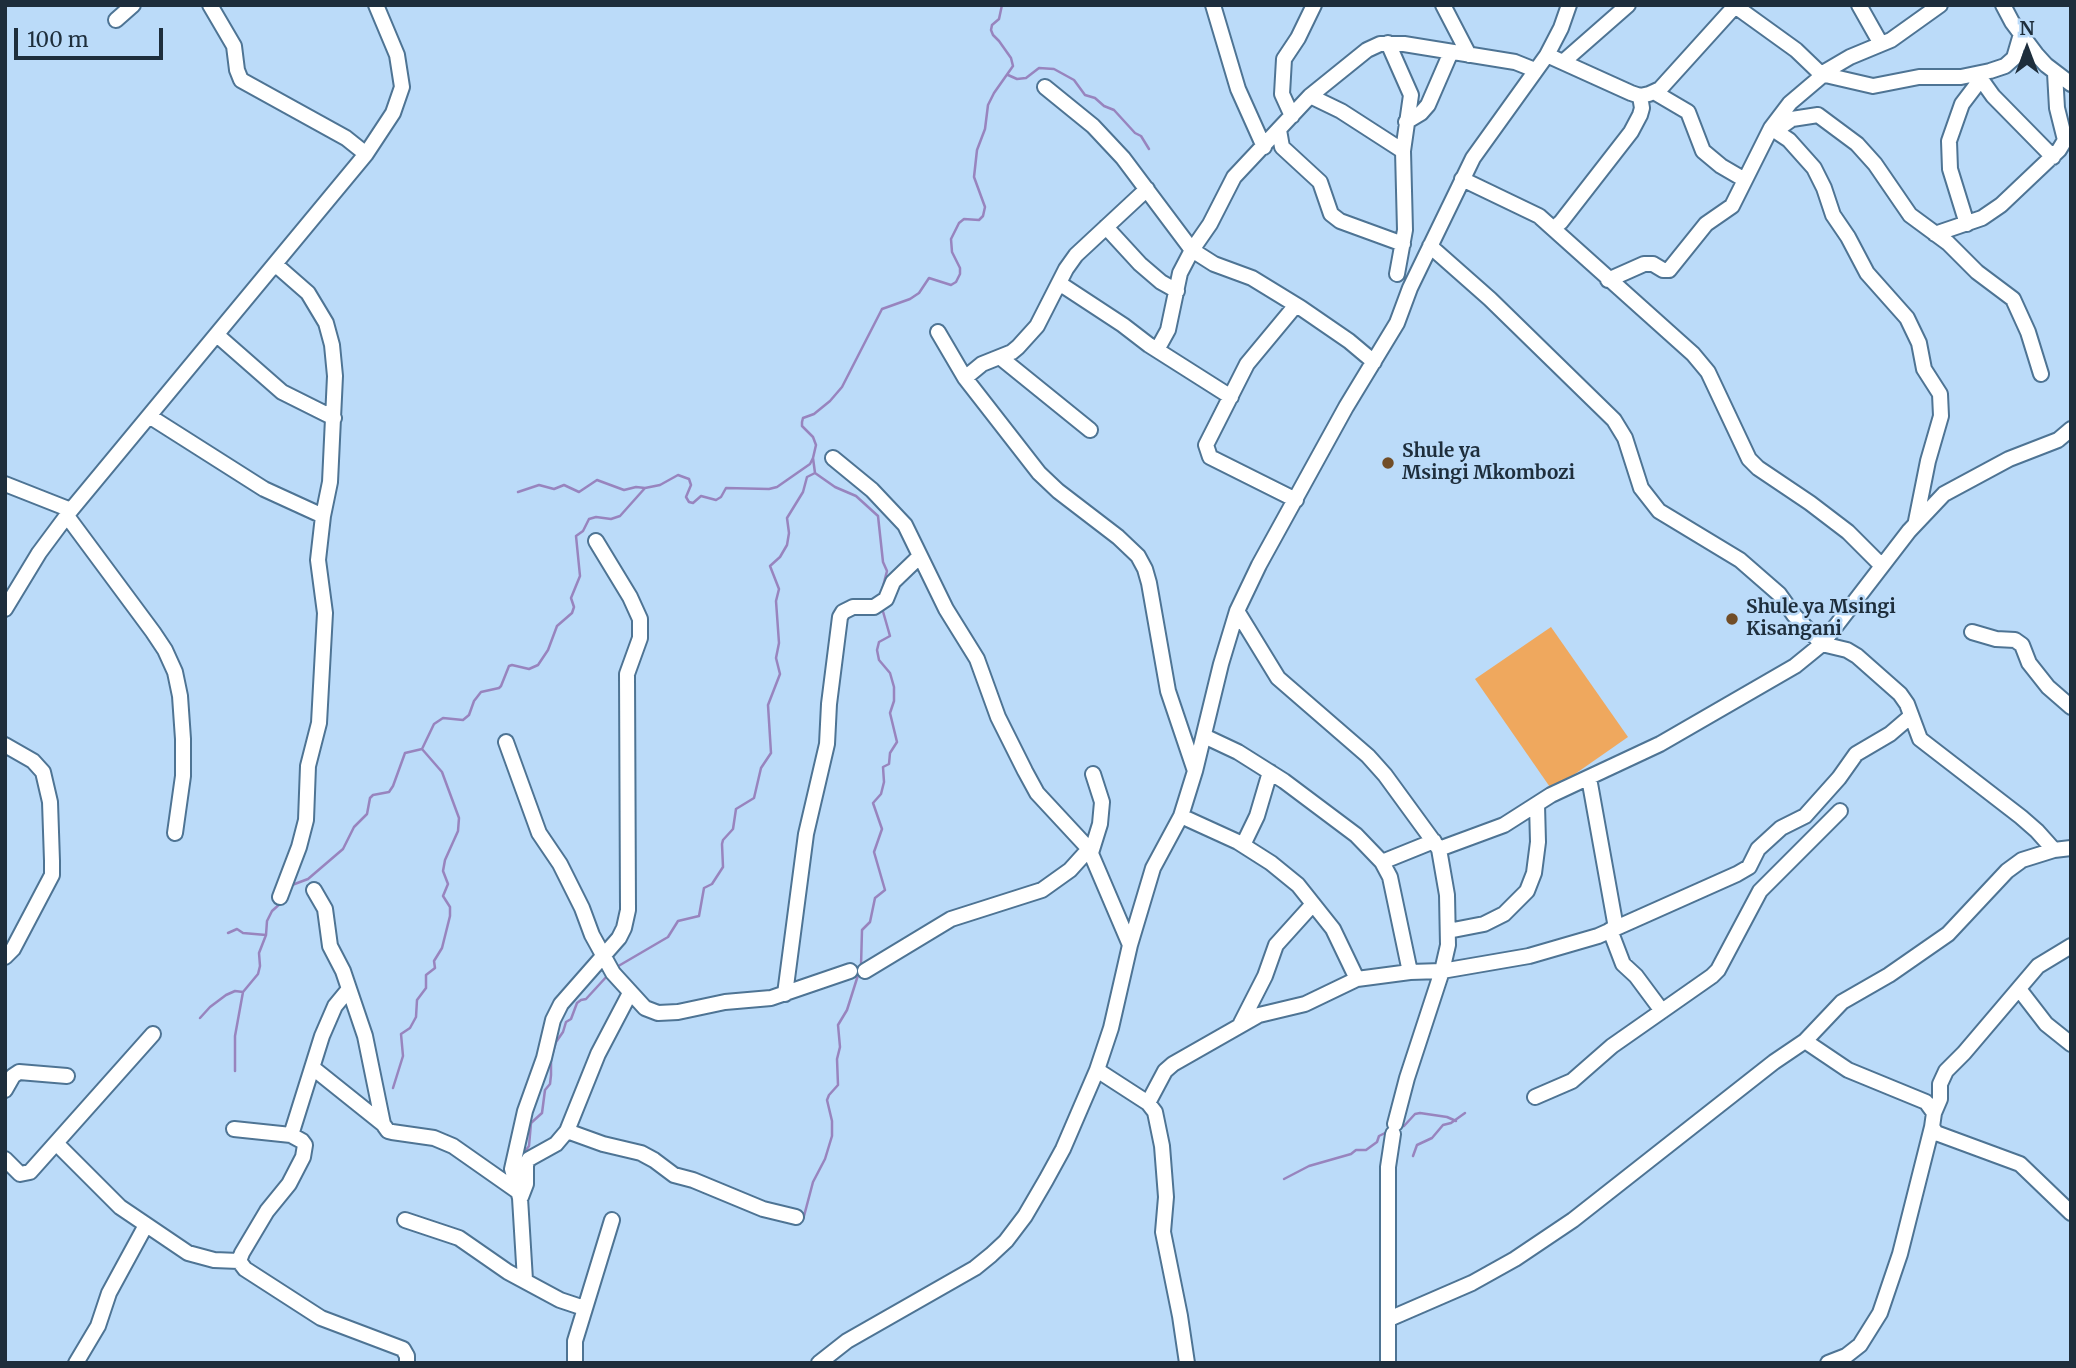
<!DOCTYPE html>
<style>
body{margin:0}
#map{position:relative;width:2076px;height:1368px;overflow:hidden;background:#bbdbf9;font-family:Merriweather,serif}
canvas{display:block}
.frame{position:absolute;inset:0;border:7px solid #1e2e3c;pointer-events:none}
.north{position:absolute;left:1992px;top:14px;width:70px;height:70px;-webkit-text-stroke:5px #bbdbf9;paint-order:stroke;rotate:0deg;font-size:19px;font-weight:700;line-height:28px;text-align:center;color:#1e2e3c}
.north::after{content:'';display:block;margin:auto;width:24px;height:32px;background:#1e2e3c;clip-path:polygon(50% 0,100% 100%,50% 72%,0 100%)}
.scale{position:absolute;left:14px;top:28px;width:149px;height:32px;box-sizing:border-box;border:4px solid #1e2e3c;border-top:0;padding-left:9px;font-size:21px;line-height:24px;white-space:nowrap;color:#1e2e3c;-webkit-text-stroke:5px #bbdbf9;paint-order:stroke}
</style>
<div id="map">
<canvas width="2076" height="1368"></canvas>
<div class="frame"></div>
<div class="north">N</div>
<div class="scale">100 m</div>
</div>
<script>
const ctx = document.querySelector('canvas').getContext('2d');
ctx.lineJoin = 'round';
function fillPath(path, color) { ctx.fillStyle = color; ctx.fill(path, 'evenodd'); }
const toPath = rows => new Path2D(rows.map(r => 'M' + r).join(''));
function stroke(path, color, width, dash) { ctx.strokeStyle = color; ctx.lineWidth = width; ctx.lineCap = dash ? 'butt' : 'round'; ctx.setLineDash(dash || []); ctx.stroke(path); }
function drawText(font, color, halo, rows, align = 'center') {
  ctx.font = font + ' Merriweather,serif'; ctx.lineWidth = 5; ctx.setLineDash([]); ctx.textBaseline = 'middle'; ctx.strokeStyle = halo; ctx.fillStyle = color; for (const [text, x, y, turn = 0] of rows) {
    ctx.save(); ctx.translate(x, y); ctx.rotate((+turn || 0) * Math.PI / 180); ctx.textAlign = isNaN(turn) ? turn : align; if (halo) ctx.strokeText(text, 0, 0); ctx.fillText(text, 0, 0); ctx.restore();
  }
}
fillPath(toPath([
 [1551,627,1628,737,1552,790,1475,679]
]), '#efa85e');
stroke(toPath([
 [1008,75,1017,79,1026,78,1039,68,1054,69,1074,80,1085,95,1095,98,1104,106,1114,110,1135,133,1141,136,1149,149],
 [518,492,539,485,554,489,564,485,579,492,597,480,624,490,636,487,645,488,660,485,678,475,689,479,691,485,686,497,689,502,693,503,701,496,716,500,721,497,726,488,769,489,777,487,810,464,813,458],
 [881,594,887,571,883,562,878,516,856,496,835,487,815,473,813,458,816,445,813,437,802,426,802,422,803,418,814,414,830,401,842,387,882,309,910,299,919,293,929,278,951,285,956,282,960,274,960,268,952,252,951,239,959,223,964,219,979,220,983,216,985,207,974,177,977,150,985,129,988,105,994,93,1013,66,1011,58,999,41,993,35,991,30,992,25,999,19,1002,5],
 [422,749,434,724,443,718,463,720,469,715,474,701,481,692,499,688,501,686,509,666,512,665,529,669,538,665,548,650,557,626,572,613,574,607,571,598,580,576,576,536,583,531,589,519,596,517,611,519,620,516,645,488],
 [292,885,308,879,343,849,354,827,367,814,370,798,373,795,389,792,393,786,405,753,422,749],
 [228,933,237,929,243,933,266,935],
 [861,966,862,930,870,922,875,898,885,890,874,852,882,829,873,803,881,794,884,782,883,767,889,764,890,753,897,742,890,713,894,701,894,687,890,673,879,660,877,650,879,642,890,636,882,608],
 [615,968,668,937,678,921,699,916,704,888,712,884,723,867,722,844,723,840,733,829,736,809,754,798,761,768,771,753,768,705,780,674,776,658,779,643,776,601,779,589,770,566,780,557,787,545,789,533,787,518,803,492,807,477,815,473],
 [200,1018,210,1007,226,995,235,991,243,992],
 [235,1071,235,1036,243,992,258,974,260,966,259,953,266,935,267,921,272,911,282,902],
 [393,1088,403,1056,401,1034,410,1028,416,1017,417,1000,426,988,426,975,435,968,434,961,442,948,450,916,450,907,443,896,448,884,443,871,445,860,458,831,459,818,442,772,422,749],
 [1399,1127,1404,1126,1415,1114,1420,1113,1447,1117,1456,1121],
 [1413,1156,1417,1145,1432,1138,1443,1125,1451,1123,1465,1113],
 [521,1157,529,1146,531,1123,542,1113,545,1090,550,1084,551,1075,551,1059,556,1042,563,1032,566,1022,571,1019,577,1003,581,1000,586,999,608,975],
 [1284,1179,1309,1166,1351,1154,1356,1150,1366,1150,1377,1142,1379,1136,1389,1131],
 [804,1216,813,1182,825,1159,832,1136,832,1121,827,1100,829,1095,838,1085,837,1059,840,1047,838,1025,847,1010,859,972]
]), '#9884be', 2.5);
const minor = toPath([
 [210,5,234,46,237,70,241,80,346,138,366,154],
 [1213,5,1238,89,1264,147],
 [1443,5,1469,55],
 [1859,5,1881,44],
 [2003,5,2012,22,2036,54,2046,65,2071,84],
 [1735,6,1796,50,1821,74,1873,86,1919,77,1961,77,1990,71,2005,66,2014,58,2021,34],
 [116,20,133,5],
 [1388,43,1411,95,1403,151,1405,230,1397,274],
 [1547,55,1631,93,1640,96,1649,94,1660,89,1736,5],
 [1563,62,1628,5],
 [1821,74,1850,57,1891,40,1940,5],
 [1978,75,1993,96,2053,157],
 [1045,87,1093,126,1123,158,1192,250,1214,264,1252,278,1301,308,1349,341,1374,362],
 [1654,92,1688,112,1703,151,1721,166,1745,180],
 [1310,96,1341,111,1403,151],
 [1292,116,1282,94,1284,59,1298,38,1314,5],
 [1406,122,1421,113,1428,105,1451,52],
 [1771,128,1789,140,1814,168,1824,188,1833,215,1848,237,1867,273,1907,318,1919,343,1924,369,1940,394,1941,416,1928,461,1916,521],
 [1279,130,1282,147,1320,182,1331,214,1340,221,1403,244],
 [1775,131,1792,119,1818,115,1857,144,1875,164,1910,215,1948,243,1977,272,2013,299,2028,332,2041,374],
 [1462,179,1539,216,1693,354,1708,372,1749,459,1758,468,1810,503,1848,532,1882,566],
 [1967,224,1950,169,1949,141,1962,104,1981,79],
 [1106,227,1140,264,1161,282,1177,291],
 [1554,228,1561,222,1631,132,1640,115,1642,108,1640,96],
 [1935,234,1982,218,2001,205,2059,150,2065,140,2057,108,2055,73],
 [1430,246,1490,299,1614,420,1625,438,1641,488,1659,511,1740,560,1779,594,1794,615,1822,644,1847,650,1857,656,1900,694,1907,704,1920,739,2021,817,2037,831,2054,850],
 [276,265,308,293,326,323,332,345,335,376,330,482,323,516,318,560,325,613,319,723,308,766,306,820,299,847,280,897],
 [1608,280,1644,264,1653,264,1663,270,1669,270,1706,224,1732,206,1771,128,1790,103,1823,75],
 [1059,283,1123,325,1149,345,1231,397],
 [1296,305,1247,364,1206,445,1210,457,1296,500],
 [938,332,965,378,1039,473,1058,491,1118,537,1138,556,1145,569,1149,583,1168,691,1195,771],
 [217,335,282,392,334,418],
 [1157,350,1168,330,1180,273,1192,250,1210,224,1234,177,1310,96,1367,50,1380,44,1404,44,1515,62,1535,70],
 [1001,358,1090,430],
 [965,378,982,364,1012,352,1018,347,1037,326,1066,269,1076,255,1147,189],
 [149,416,264,489,323,516],
 [833,458,872,490,905,525,946,609,977,659,998,717,1025,771,1037,793,1089,849,1130,945],
 [5,484,71,510],
 [67,516,153,632,165,650,175,672,180,696,183,739,183,776,175,833],
 [5,609,39,553,71,510,366,154,393,113,402,87,397,55,376,5],
 [1237,611,1278,678,1368,756,1385,775,1439,849,1447,895,1448,945,1442,971,1407,1078,1395,1124],
 [1972,632,1996,639,2015,640,2022,645,2029,663,2048,687,2071,707],
 [1204,736,1238,752,1284,781,1356,835,1382,862,1390,877,1410,972],
 [506,742,539,833,560,864,582,908,592,935,613,973,645,1008,658,1013,678,1012,725,1002,771,998,850,971],
 [5,745,33,761,43,772,50,802,52,861,52,875,13,949,5,957],
 [1589,778,1616,928],
 [1181,816,1238,842,1271,863,1298,885,1333,929,1357,979],
 [1243,845,1257,816,1270,772],
 [1439,849,1504,825,1551,795,1660,744,1795,666,1822,644,1909,531,1944,494,2009,459,2058,440,2071,429],
 [1091,853,1100,824,1102,802,1093,774],
 [1382,862,1434,841],
 [314,890,325,909,330,946,343,971,365,1036,383,1124,388,1131,392,1132,434,1138,453,1146,520,1193],
 [1610,930,1623,964,1636,976,1662,1011],
 [1448,931,1484,924,1504,914,1527,891,1534,873,1538,842,1537,805],
 [865,971,951,919,1042,890,1070,870,1089,849],
 [2019,989,2046,1024,2071,1044],
 [785,994,806,834,827,744,829,704,840,617,843,612,853,607,874,607,886,599,893,582,920,556],
 [1241,1023,1265,976,1276,945,1313,904],
 [1805,1041,1848,1070,1926,1102,1934,1113,1932,1127,1936,1133,2020,1164,2071,1213],
 [313,1068,383,1124],
 [1097,1070,1148,1103,1155,1112,1162,1146,1166,1197,1163,1232,1180,1316,1187,1363],
 [5,1090,13,1076,19,1072,67,1076],
 [1535,1097,1572,1081,1612,1046,1712,976,1718,970,1760,891,1840,811],
 [1148,1103,1165,1071,1173,1064,1259,1015,1305,1004,1357,979,1410,972,1442,971,1529,956,1598,936,1737,874,1749,867,1758,849,1781,828,1805,816,1839,778,1856,754,1890,734,1911,716],
 [1934,1113,1940,1099,1940,1084,1946,1071,1964,1053,2038,966,2071,946],
 [234,1129,291,1135,302,1141,305,1145,303,1157,289,1184,267,1211,242,1253,239,1261,245,1269,321,1318,403,1349,407,1356,407,1363],
 [567,1131,603,1144,641,1153,654,1160,674,1175,693,1180,763,1209,796,1217],
 [291,1135,322,1036,335,1006,349,989],
 [56,1143,120,1207,188,1253,214,1260,239,1261],
 [5,1159,20,1174,30,1172,153,1034],
 [521,1197,526,1184,526,1164,529,1159,556,1144,567,1131,598,1054,630,993],
 [405,1220,459,1238,508,1272,560,1300,584,1308],
 [525,1280,520,1198,512,1169,525,1111,544,1058,553,1020,561,1004,619,938,624,928,628,910,627,674,640,638,640,619,630,597,596,541],
 [1389,1319,1472,1283,1515,1259,1573,1220,1774,1062,1805,1041,1842,1002,1889,975,1948,934,2007,871,2022,860,2054,850,2071,848],
 [76,1363,98,1326,109,1293,146,1225],
 [575,1363,575,1341,612,1220],
 [819,1363,847,1341,975,1268,991,1255,1006,1241,1025,1216,1046,1180,1063,1149,1097,1070,1111,1028,1130,945,1153,868,1181,816,1195,771,1221,664,1237,611,1259,565,1346,407,1397,323,1410,288,1473,158,1547,55,1561,28,1569,5],
 [1388,1363,1388,1167,1393,1134],
 [1828,1363,1846,1356,1860,1345,1880,1313,1900,1254,1932,1127]
]);
stroke(minor, '#4e7494', 18);
stroke(minor, '#fff', 14);
for (const [x, y, r, color] of [
 [1388,463,7,"#714d27"],
 [1732,619,7,"#714d27"]
]) { const dot = new Path2D(); dot.arc(x, y, r, 0, 2 * Math.PI); ctx.fillStyle = color; ctx.fill(dot); stroke(dot, '#bbdbf9', 2.5); }
drawText('bold 19px', '#1e2e3c', '#bbdbf9', [
 ["Shule ya",1402,452],
 ["Msingi Mkombozi",1402,474],
 ["Shule ya Msingi",1746,608],
 ["Kisangani",1746,630]
], 'left');
</script>
